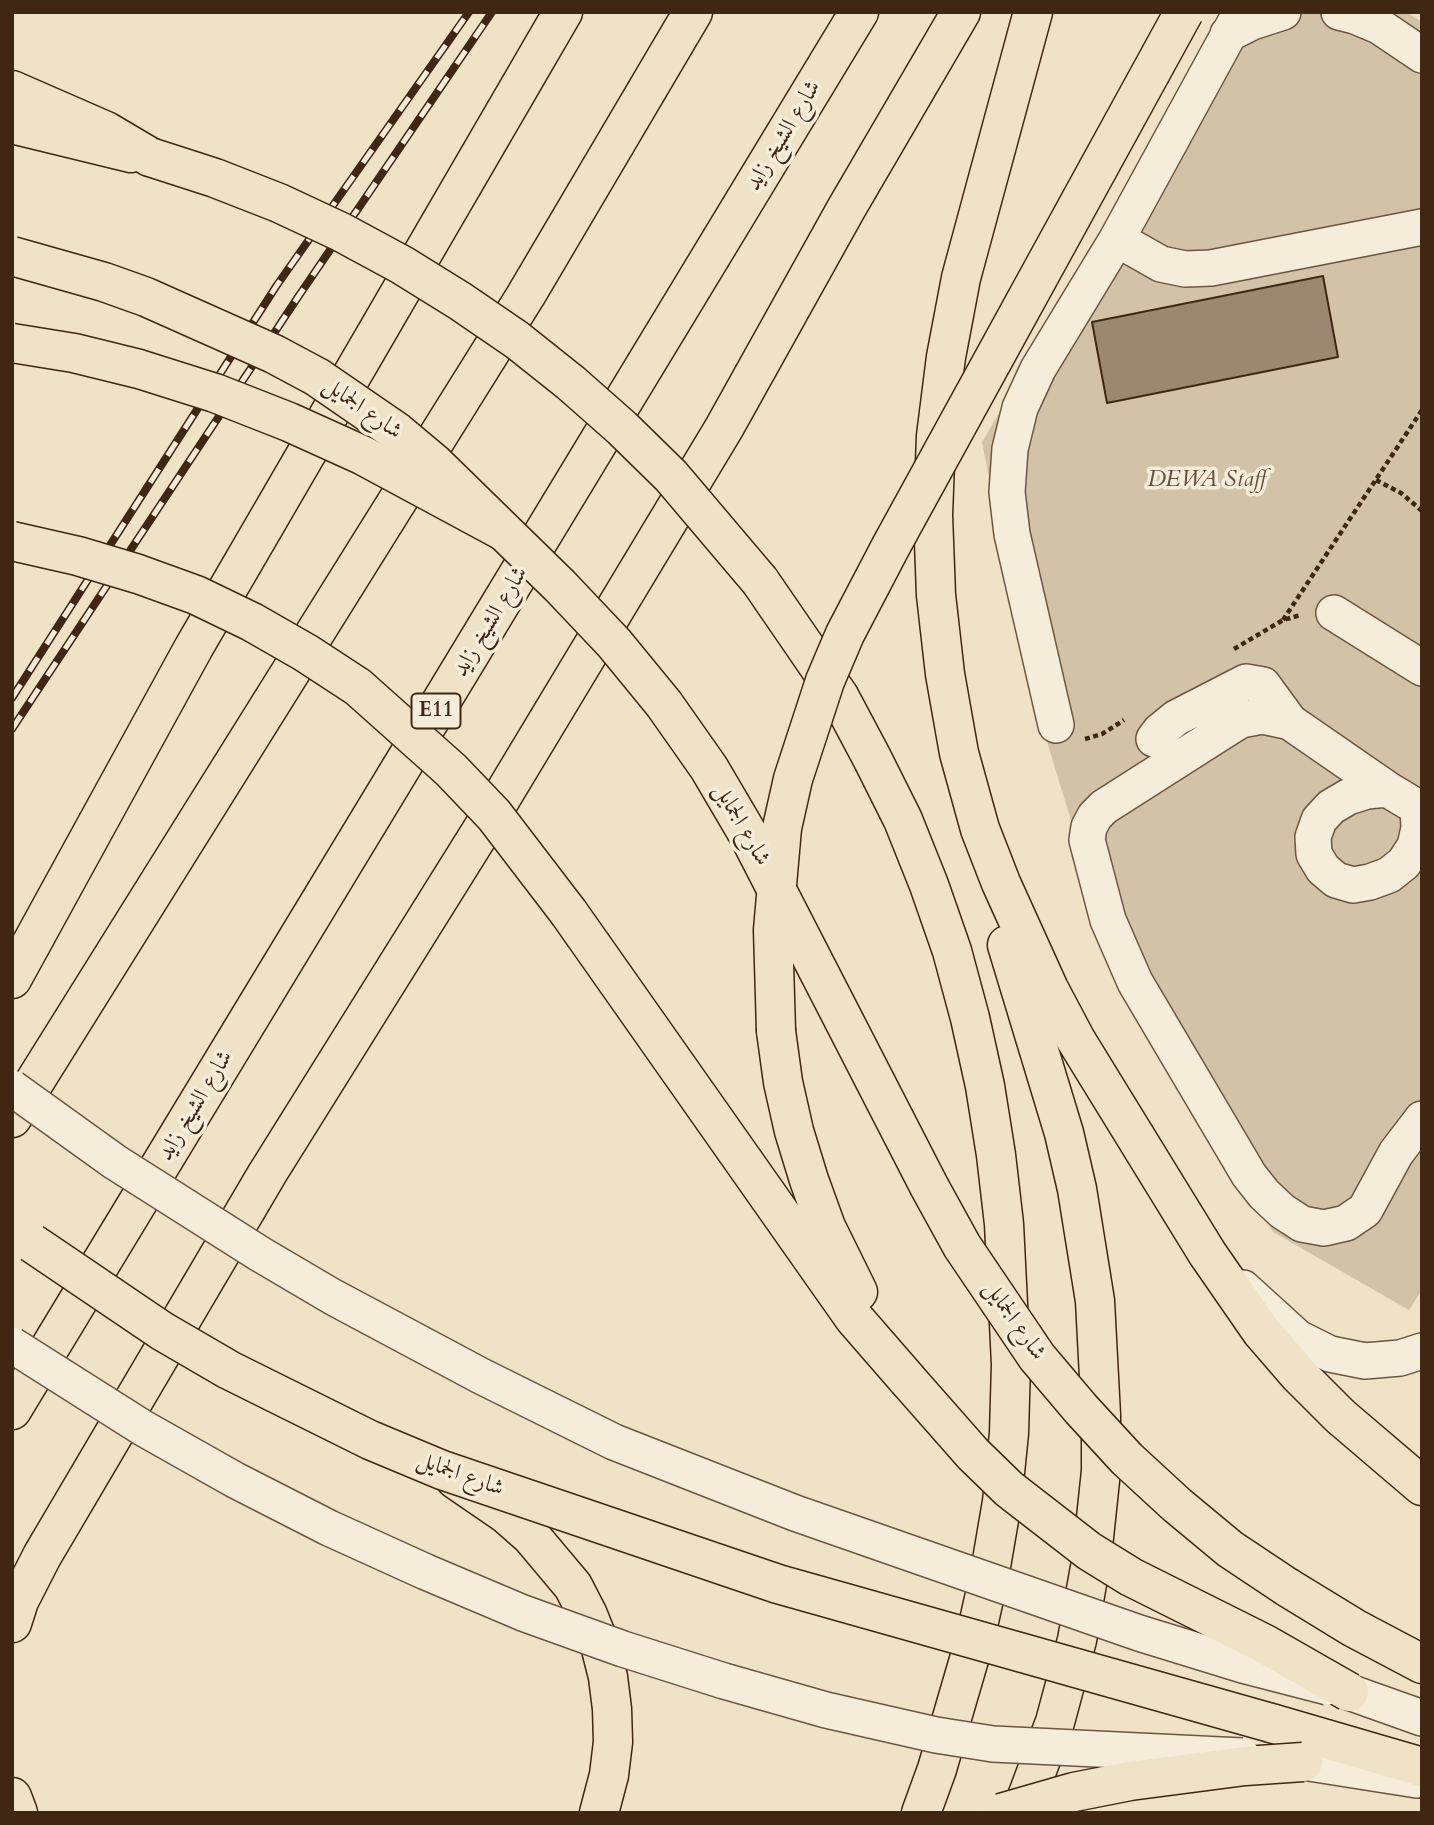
<!DOCTYPE html>
<meta charset="utf-8">
<style>
body{margin:0}
#map{position:relative;width:1434px;height:1825px;overflow:hidden;background:#efe2c6;font-family:Cardo,serif}
canvas{display:block}
.frame{position:absolute;inset:0;border:14px solid #402713;pointer-events:none}
</style>
<div id="map">
<canvas width="1434" height="1825"></canvas>
<div class="frame"></div>
</div>
<script>
const ctx = document.querySelector('canvas').getContext('2d');
ctx.lineJoin = 'round';
function fillPath(path, color) { ctx.fillStyle = color; ctx.fill(path, 'evenodd'); }
const toPath = rows => new Path2D(rows.map(r => 'M' + r).join(''));
function stroke(path, color, width, dash) { ctx.strokeStyle = color; ctx.lineWidth = width; ctx.lineCap = dash ? 'butt' : 'round'; ctx.setLineDash(dash || []); ctx.stroke(path); }
function drawText(font, color, halo, rows, align = 'center') {
  ctx.font = font + ' Cardo,Amiri,serif'; ctx.lineWidth = 7; ctx.setLineDash([]); ctx.textBaseline = 'middle'; ctx.strokeStyle = halo; ctx.fillStyle = color; for (const [text, x, y, turn = 0] of rows) {
    ctx.save(); ctx.translate(x, y); ctx.rotate((+turn || 0) * Math.PI / 180); ctx.textAlign = isNaN(turn) ? turn : align; if (halo) ctx.strokeText(text, 0, 0); ctx.fillText(text, 0, 0); ctx.restore();
  }
}
fillPath(toPath([
 [1235,12,1406,12,1422,22,1422,1290,1409,1310,1273,1232,1108,942,1031,689,982,442]
]), '#d1c2a8');
const building = toPath([
 [1323,276,1338,357,1107,403,1092,322,1323,276]
]);
fillPath(building, '#9b8870');
stroke(building, '#402713', 2);
const minor = toPath([
 [1339,12,1355,16,1379,26,1422,55],
 [1228,34,1252,22,1283,12],
 [1117,239,1161,264,1185,269,1211,268,1422,227],
 [1334,613,1422,668],
 [1056,725,1012,534,1007,492,1010,449,1020,408,1038,369,1117,239,1241,12],
 [1154,739,1160,731,1176,718,1246,682,1263,685,1290,722],
 [1387,789,1367,791,1348,797,1331,807,1319,820,1313,837,1314,854,1323,869,1336,880,1353,885,1370,882,1389,875,1404,863,1415,846,1419,828,1418,808],
 [1422,810,1387,789,1290,722,1262,716,1241,720,1231,726,1104,807,1095,816,1089,827,1087,840,1108,920,1135,982,1249,1175,1264,1194,1282,1211,1302,1224,1324,1228,1346,1223,1365,1210,1396,1153,1422,1119],
 [1243,1288,1298,1338,1330,1354,1365,1361,1400,1358,1422,1351],
 [1349,1692,1422,1718],
 [1303,1762,1417,1780]
]);
const major = toPath([
 [12,124,131,153],
 [760,581,839,696,872,758,903,820,929,885,952,951,970,1018,985,1086,996,1155,1004,1224,1011,1364,1009,1433,1002,1502,990,1572,975,1639,937,1769,921,1813],
 [1287,1587,1354,1628,1422,1664],
 [1271,1723,1422,1767]
]);
const highway = toPath([
 [1033,12,961,278,946,357,936,436,933,515,936,595,945,674,959,753,980,829,1001,883,1049,989,1076,1040,1207,1253,1261,1331,1299,1375,1340,1416,1422,1486],
 [12,90,106,131,150,157],
 [569,913,854,1318,907,1379],
 [1007,945,1064,1133,1077,1189,1095,1301,1101,1415,1101,1471,1092,1556,1077,1640,1055,1722,1021,1813],
 [12,979,194,647,563,12],
 [776,1031,783,1082,794,1131,809,1180,826,1227,858,1292],
 [12,1118,526,295,693,12],
 [12,1410,859,12],
 [455,1479,506,1514,531,1536,573,1586,588,1615,600,1645,608,1677,612,1709,613,1742,609,1775,599,1813],
 [12,1623,19,1601,42,1556,267,1174,488,820,724,428,846,209,961,12],
 [12,1797,18,1813]
]);
stroke(minor, '#6c5640', 38);
stroke(major, '#402713', 41);
stroke(highway, '#402713', 41);
stroke(toPath([
 [1376,480,1401,493,1422,511],
 [1283,620,1422,410],
 [1234,649,1283,620,1301,615],
 [1085,739,1102,734,1124,720]
]), '#402713', 4.5, [5, 3.5]);
stroke(minor, '#f5ecda', 35);
stroke(major, '#efe2c6', 38);
stroke(highway, '#efe2c6', 38);
const rail = toPath([
 [12,698,277,285,469,12],
 [12,729,298,297,492,12]
]);
stroke(rail, '#402713', 8);
stroke(rail, '#f5ecda', 5, [16]);
const minorBridge = toPath([
 [12,1088,115,1162,260,1254,333,1297,481,1376,614,1442,795,1513,1139,1633,1243,1665,1328,1687],
 [12,1345,143,1428,235,1480,329,1528,426,1572,523,1613,623,1649,724,1681,826,1710,936,1735,993,1744,1242,1756]
]);
const majorBridge = toPath([
 [150,157,215,178,279,203,341,232,402,265,460,301,517,340,571,383,622,428,671,476,760,581],
 [12,256,104,282,146,297,274,354,317,377,397,432,434,463,560,586,614,643,664,704,709,768,749,836,929,1186,962,1246,1037,1357,1081,1409,1127,1459,1177,1505,1230,1549,1287,1587],
 [32,1243,162,1331,229,1370,370,1440,442,1470,778,1584,1271,1723]
]);
const highwayBridge = toPath([
 [12,343,74,353,139,369,215,393,289,422,362,455,503,531],
 [12,541,78,556,138,574,196,595,252,622,306,653,358,687,451,770,494,815,569,913],
 [776,1031,773,930,782,828,793,779,825,681,845,634,891,546,1184,12],
 [907,1379,973,1454,1009,1489,1089,1551,1131,1577,1265,1644,1349,1692],
 [1001,1813,1074,1792,1130,1781,1245,1766,1303,1762]
]);
stroke(minorBridge, '#6c5640', 38, []);
stroke(majorBridge, '#402713', 41, []);
stroke(highwayBridge, '#402713', 41, []);
stroke(minorBridge, '#f5ecda', 35);
stroke(majorBridge, '#efe2c6', 38);
stroke(highwayBridge, '#efe2c6', 38);
for (const [x, y, w] of [
 [436,711,49]
]) { const box = new Path2D(); box.roundRect(x - w / 2, y - 17.5, w, 35, 5); ctx.fillStyle = '#f5ecda'; ctx.fill(box); stroke(box, '#402713', 2); }
drawText('bold 21px', '#402713', null, [
 ["E11",436,711]
]);
drawText('23px', '#402713', '#f5ecda', [
 ["شارع الشيخ زايد",784,136,-59],
 ["شارع الجمايل",362,409,35],
 ["شارع الشيخ زايد",491,622,-59],
 ["شارع الجمايل",741,825,60],
 ["شارع الشيخ زايد",196,1106,-59],
 ["شارع الجمايل",1014,1321,55],
 ["شارع الجمايل",460,1475,20]
]);
drawText('italic 23px', '#644e38', '#f5ecda', [
 ["DEWA Staff",1207,481]
]);
</script>
